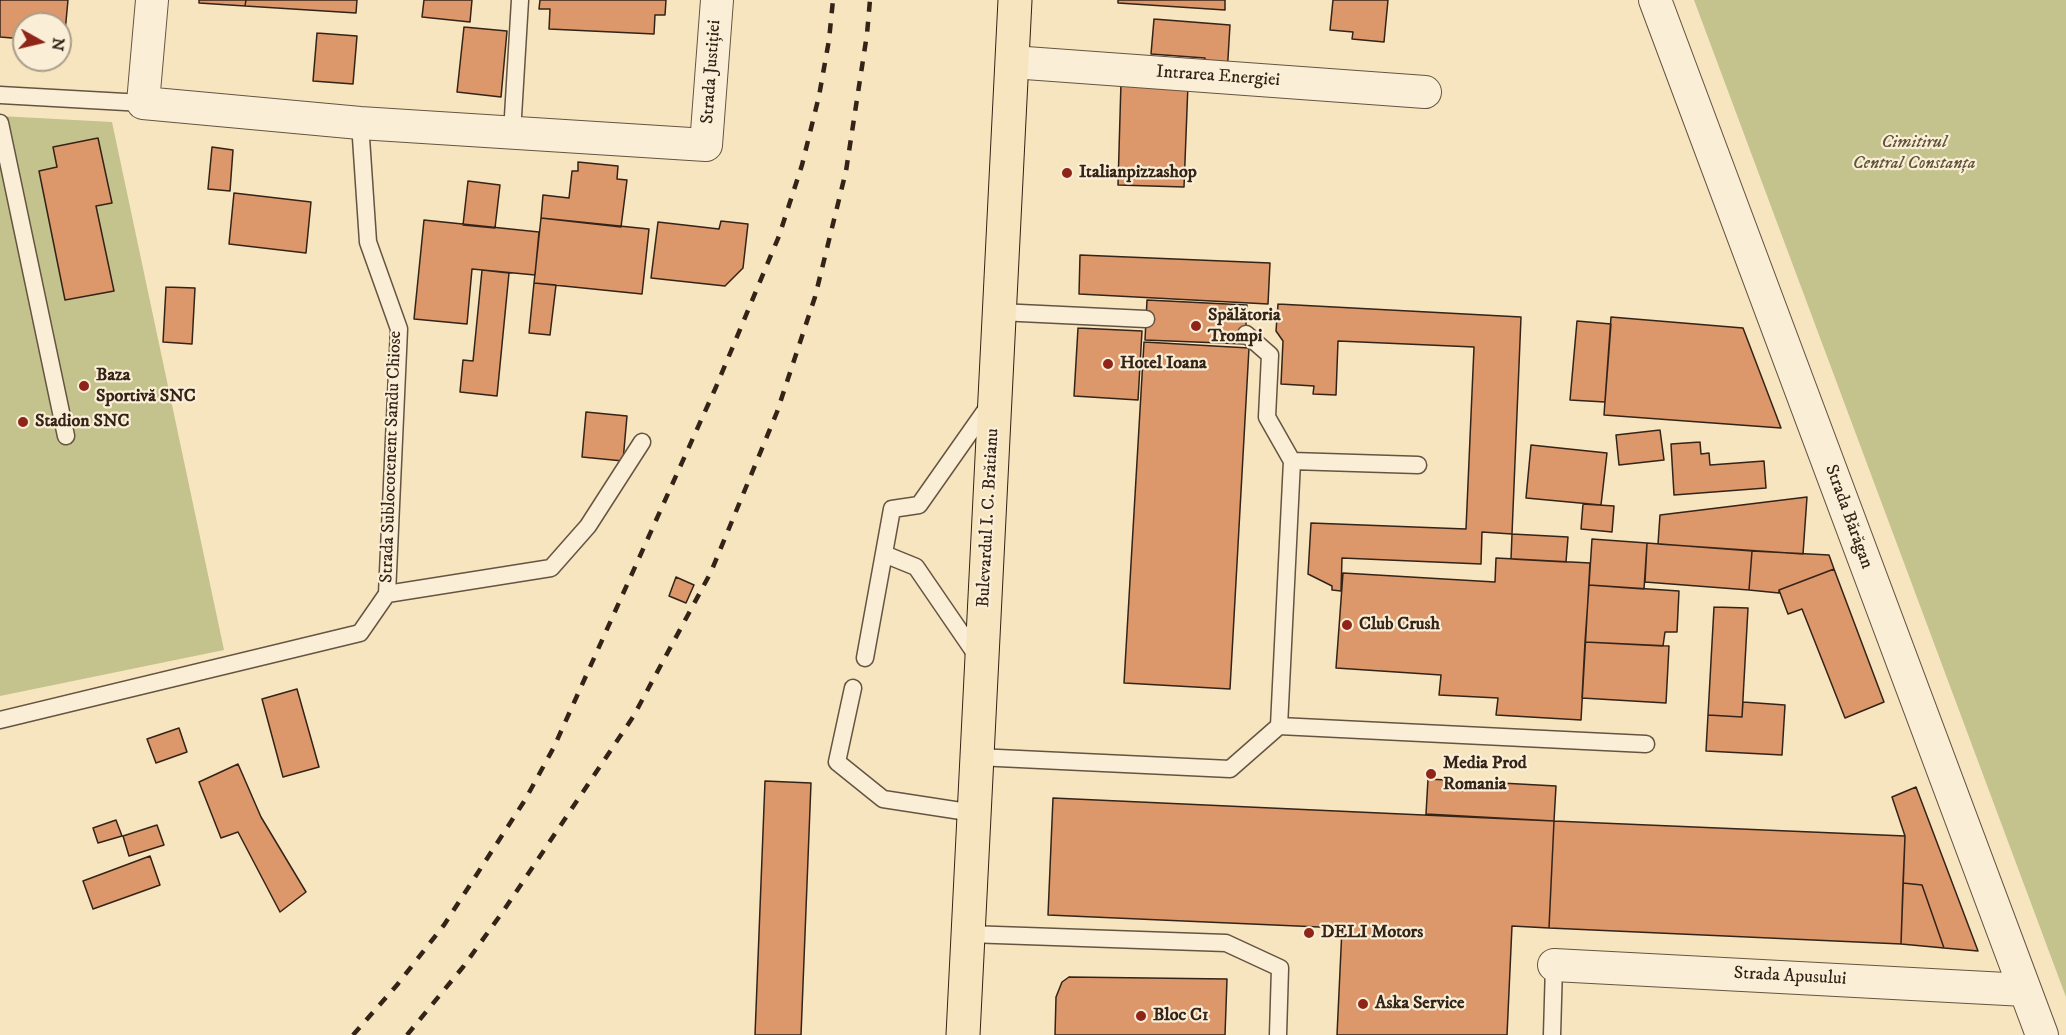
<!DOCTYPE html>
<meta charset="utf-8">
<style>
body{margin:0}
#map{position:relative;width:2066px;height:1035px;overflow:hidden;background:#f7e5c0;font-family:"IM FELL DW Pica",serif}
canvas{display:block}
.north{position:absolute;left:12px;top:12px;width:60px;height:60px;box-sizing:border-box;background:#faeed6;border:2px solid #ab9d8a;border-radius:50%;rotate:98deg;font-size:16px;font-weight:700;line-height:24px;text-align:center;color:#342317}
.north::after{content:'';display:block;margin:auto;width:21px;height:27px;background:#8f2418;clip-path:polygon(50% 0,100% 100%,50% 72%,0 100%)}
</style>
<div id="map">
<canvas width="2066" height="1035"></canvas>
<div class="north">N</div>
</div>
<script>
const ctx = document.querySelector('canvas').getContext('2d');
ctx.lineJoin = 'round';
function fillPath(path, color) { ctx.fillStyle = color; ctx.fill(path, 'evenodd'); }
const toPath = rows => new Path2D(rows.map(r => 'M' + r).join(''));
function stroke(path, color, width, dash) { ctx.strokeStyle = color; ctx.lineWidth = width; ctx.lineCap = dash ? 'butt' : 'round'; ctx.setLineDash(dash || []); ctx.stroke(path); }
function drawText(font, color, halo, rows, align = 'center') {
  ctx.font = font + ' "IM FELL DW Pica",serif'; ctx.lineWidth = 4.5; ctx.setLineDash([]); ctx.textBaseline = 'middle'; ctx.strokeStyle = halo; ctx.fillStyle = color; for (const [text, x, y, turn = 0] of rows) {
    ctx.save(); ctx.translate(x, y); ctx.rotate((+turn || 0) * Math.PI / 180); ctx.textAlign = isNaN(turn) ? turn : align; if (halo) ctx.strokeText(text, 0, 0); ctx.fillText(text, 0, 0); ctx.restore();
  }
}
fillPath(toPath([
 [1694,0,2066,0,2066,997],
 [0,116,112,122,224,650,0,696]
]), '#c4c28d');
const building = toPath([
 [0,0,68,0,64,43,60,43,60,24,24,24,24,39,0,37,0,0],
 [199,0,246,0,245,6,199,3,199,0],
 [246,0,357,0,356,13,245,6,246,0],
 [424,0,472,0,470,22,422,17,424,0],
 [540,0,666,0,665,15,655,15,654,34,549,29,550,9,539,9,540,0],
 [1118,0,1225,0,1225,10,1118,3,1118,0],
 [1333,0,1388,0,1384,42,1352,39,1353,32,1330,30,1333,0],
 [1154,19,1230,25,1227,75,1203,73,1205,58,1151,54,1154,19],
 [464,27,507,31,501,97,457,92,464,27],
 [317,33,357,36,353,84,313,81,317,33],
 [1121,82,1188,84,1184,187,1118,185,1121,82],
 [98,138,112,203,96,206,114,291,65,300,39,171,57,167,53,147,98,138],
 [212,147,233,150,230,191,208,189,212,147],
 [578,162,618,166,617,179,627,180,621,227,541,218,543,195,569,198,572,171,578,171,578,162],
 [468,181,500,185,495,228,463,225,468,181],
 [234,193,311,202,306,253,229,244,234,193],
 [541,218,649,229,642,294,534,283,541,218],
 [424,220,539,232,535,275,472,269,467,324,414,319,424,220],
 [721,221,748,224,743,268,725,286,651,278,658,222,719,229,721,221],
 [1080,255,1270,263,1268,304,1079,294,1080,255],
 [482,270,509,273,497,396,460,392,463,360,473,361,482,270],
 [534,283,556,285,550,335,529,333,534,283],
 [166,287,195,288,192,344,163,342,166,287],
 [1147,300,1247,305,1245,344,1145,340,1147,300],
 [1278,304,1521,317,1512,534,1482,532,1481,564,1342,558,1341,591,1332,590,1332,586,1308,574,1311,523,1466,529,1474,347,1338,341,1336,395,1313,394,1314,386,1281,384,1283,341,1276,331,1278,304],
 [1611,317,1743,328,1781,428,1604,415,1611,317],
 [1577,321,1611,324,1605,402,1570,400,1577,321],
 [1078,328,1142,331,1138,400,1074,396,1078,328],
 [1144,342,1249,348,1230,689,1124,683,1144,342],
 [586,412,627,416,623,461,582,457,586,412],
 [1660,430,1664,460,1619,465,1616,435,1660,430],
 [1700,442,1701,454,1709,453,1710,465,1764,461,1766,488,1674,495,1671,444,1700,442],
 [1531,445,1607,453,1601,505,1526,498,1531,445],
 [1807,497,1803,554,1658,544,1660,515,1807,497],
 [1583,504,1614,506,1612,532,1581,529,1583,504],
 [1512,534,1568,537,1566,562,1511,559,1512,534],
 [1592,539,1647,543,1644,589,1589,585,1592,539],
 [1647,543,1752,551,1749,590,1645,582,1647,543],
 [1752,551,1829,555,1834,569,1779,590,1779,593,1749,590,1752,551],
 [1496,558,1590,563,1581,720,1496,715,1498,698,1439,695,1441,675,1336,668,1343,573,1495,582,1496,558],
 [1834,569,1884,702,1845,718,1802,609,1788,614,1779,590,1834,569],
 [676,577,694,585,686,603,669,596,676,577],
 [1589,585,1679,591,1677,632,1665,632,1663,646,1585,642,1589,585],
 [1714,607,1748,608,1742,717,1708,715,1714,607],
 [1585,642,1669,646,1666,703,1582,698,1585,642],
 [297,689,319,767,283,777,262,699,297,689],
 [1743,702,1785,705,1782,755,1706,751,1708,715,1742,717,1743,702],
 [179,728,187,752,156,763,147,739,179,728],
 [238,764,261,817,306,892,280,912,238,832,221,838,199,782,238,764],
 [1428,779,1556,786,1554,821,1426,814,1428,779],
 [765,781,811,783,801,1035,755,1035,765,781],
 [1916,787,1978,951,1944,948,1922,885,1903,883,1905,836,1892,797,1916,787],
 [1053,798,1554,821,1549,928,1512,926,1507,1035,1337,1035,1342,928,1048,915,1053,798],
 [116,820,122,836,98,843,93,828,116,820],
 [1554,821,1905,836,1901,944,1549,928,1554,821],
 [157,825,164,845,129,856,123,836,157,825],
 [150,856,160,885,93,909,83,881,150,856],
 [1903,883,1922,885,1944,948,1901,944,1903,883],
 [1069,977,1227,979,1225,1035,1055,1035,1056,997,1062,982,1069,977]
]);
fillPath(building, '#dc976b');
stroke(building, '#342317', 1.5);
const service = toPath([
 [0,95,143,103],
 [0,123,66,436],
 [512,133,520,0],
 [999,312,1146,319],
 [1246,334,1270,355,1267,417,1292,461],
 [884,554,916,567,979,659],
 [387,594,551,568,588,526,642,442],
 [865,658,892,509,919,505,990,404],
 [853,688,837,762,883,799,974,813],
 [0,720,360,633,387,594,399,329,368,242,360,123],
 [1279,726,1292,461,1418,465],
 [977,757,1230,769,1279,726,1646,744],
 [968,934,1226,943,1280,968,1278,1035],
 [1552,1035,1554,965]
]);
const minor = toPath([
 [152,0,143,103,360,123,706,145,717,0],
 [1655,0,2042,1035],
 [1012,62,1425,92],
 [1554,965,2025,990]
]);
const primary = toPath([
 [963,1035,1015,0]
]);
stroke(service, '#655441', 19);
stroke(minor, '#655441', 34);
stroke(primary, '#342317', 35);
stroke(service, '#faeed6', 16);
stroke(minor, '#faeed6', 32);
stroke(primary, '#f7e5c0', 33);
stroke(toPath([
 [353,1035,397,985,444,925,525,800,554,747,716,387,779,236,802,165,819,96,829,40,833,0],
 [407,1035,463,967,504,910,633,717,711,572,777,412,815,297,846,171,867,34,870,0]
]), '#342317', 4.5, [10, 10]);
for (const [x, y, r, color] of [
 [1067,173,6,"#8f2418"],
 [1196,326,6,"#8f2418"],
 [1108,364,6,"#8f2418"],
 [84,386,6,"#8f2418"],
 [23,422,6,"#8f2418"],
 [1347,625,6,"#8f2418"],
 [1431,774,6,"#8f2418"],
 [1309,933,6,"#8f2418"],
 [1363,1004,6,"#8f2418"],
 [1141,1016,6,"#8f2418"]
]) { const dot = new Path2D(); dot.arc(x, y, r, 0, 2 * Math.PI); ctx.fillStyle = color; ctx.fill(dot); stroke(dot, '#faeed6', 2); }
drawText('18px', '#342317', '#faeed6', [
 ["Strada Justiției",712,72,-86],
 ["Intrarea Energiei",1218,77,4],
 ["Strada Sublocotenent Sandu Chiose",392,457,-88],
 ["Strada Bărăgan",1848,517,70],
 ["Bulevardul I. C. Brătianu",989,518,-87],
 ["Strada Apusului",1790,977,3]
]);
drawText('italic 18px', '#5f533a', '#faeed6', [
 ["Cimitirul",1914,143],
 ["Central Constanța",1914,164]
]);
drawText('bold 18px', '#342317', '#faeed6', [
 ["Italianpizzashop",1079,173],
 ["Spălătoria",1208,316],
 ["Trompi",1208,337],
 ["Hotel Ioana",1120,364],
 ["Baza",96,376],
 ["Sportivă SNC",96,397],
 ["Stadion SNC",35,422],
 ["Club Crush",1359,625],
 ["Media Prod",1443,764],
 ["Romania",1443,785],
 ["DELI Motors",1321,933],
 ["Aska Service",1375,1004],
 ["Bloc C1",1153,1016]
], 'left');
</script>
